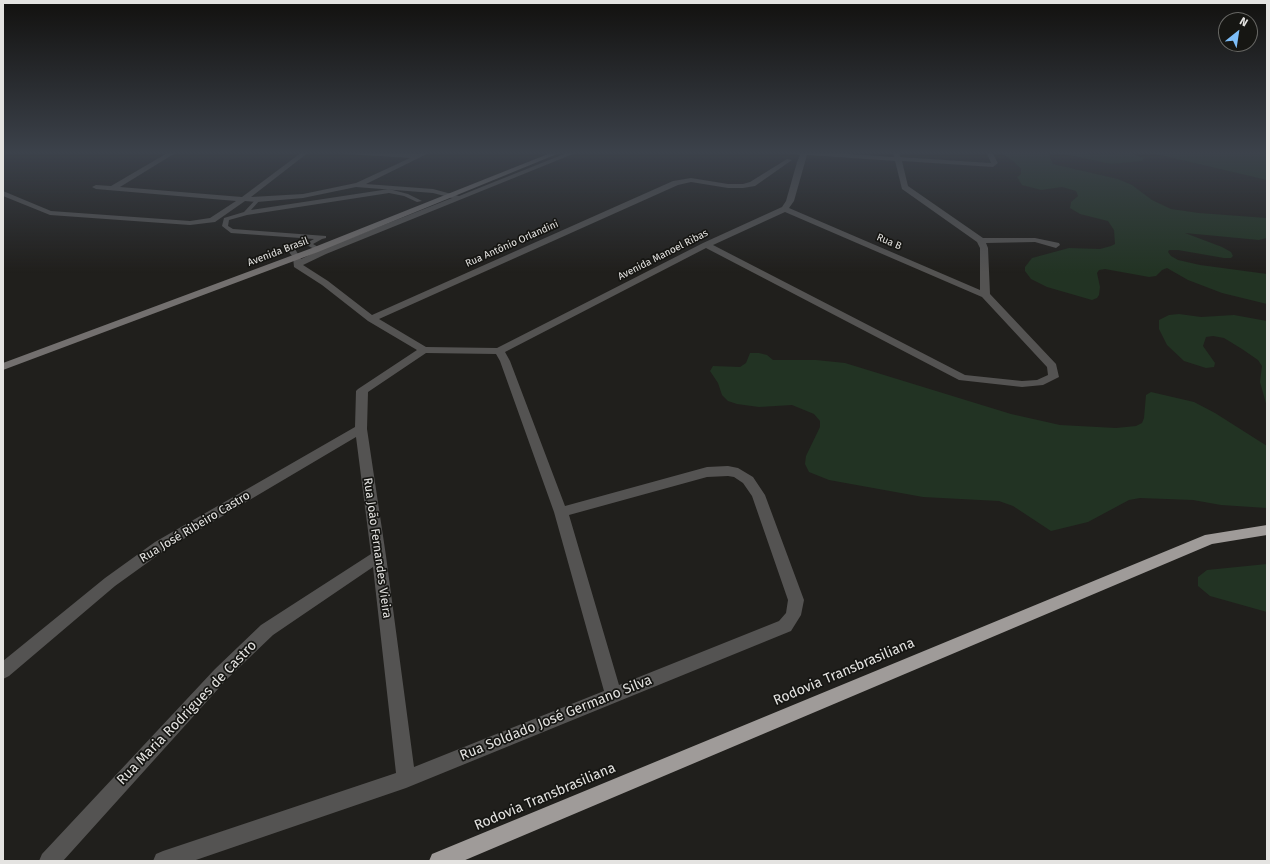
<!DOCTYPE html>
<meta charset="utf-8">
<style>
body{margin:0}
#map{position:relative;width:1270px;height:864px;overflow:hidden;background:#201f1c;font-family:"Fira Sans",sans-serif}
canvas{display:block}
.frame{position:absolute;inset:0;border:4px solid #e4e3e1;pointer-events:none}
.north{position:absolute;left:1218px;top:12px;width:40px;height:40px;box-sizing:border-box;background:#161613;border:1px solid #686865;border-radius:50%;rotate:30deg;font-size:11px;font-weight:700;line-height:16px;text-align:center;color:#e4e3e1}
.north::after{content:'';display:block;margin:auto;width:14px;height:18px;background:#7dbef9;clip-path:polygon(50% 0,100% 100%,50% 72%,0 100%)}
</style>
<div id="map">
<canvas width="1270" height="864"></canvas>
<div class="frame"></div>
<div class="north">N</div>
</div>
<script>
const ctx = document.querySelector('canvas').getContext('2d');
ctx.lineJoin = 'round';
function fillPath(path, color) { ctx.fillStyle = color; ctx.fill(path, 'evenodd'); }
const toPath = rows => new Path2D(rows.map(r => 'M' + r).join(''));
function drawText(font, color, halo, rows, align = 'center') {
  ctx.font = font + ' "Fira Sans",sans-serif'; ctx.lineWidth = 3.5; ctx.setLineDash([]); ctx.textBaseline = 'middle'; ctx.strokeStyle = halo; ctx.fillStyle = color; for (const [text, x, y, turn = 0] of rows) {
    ctx.save(); ctx.translate(x, y); ctx.rotate((+turn || 0) * Math.PI / 180); ctx.textAlign = isNaN(turn) ? turn : align; if (halo) ctx.strokeText(text, 0, 0); ctx.fillText(text, 0, 0); ctx.restore();
  }
}
fillPath(toPath([
 [1000,152,1048,152,1053,164,1118,179,1132,185,1152,200,1171,209,1199,213,1267,218,1267,238,1259,240,1185,233,1222,247,1231,252,1233,256,1231,258,1224,258,1178,250,1169,250,1168,252,1171,256,1178,260,1200,265,1267,274,1267,304,1222,293,1188,280,1167,268,1162,270,1156,276,1149,277,1105,269,1099,270,1097,273,1100,287,1099,295,1097,298,1092,300,1047,287,1031,279,1025,271,1025,267,1032,258,1069,248,1100,249,1111,246,1115,244,1114,230,1108,221,1080,214,1070,208,1071,202,1078,196,1076,191,1062,187,1041,190,1022,185,1017,177,1021,174,1021,169,1014,162],
 [1054,152,1082,152,1093,155,1129,153,1144,158,1142,161,1111,164],
 [1147,152,1251,152,1267,154,1267,180],
 [1179,314,1201,317,1234,315,1267,321,1267,407,1260,382,1262,366,1258,360,1242,349,1224,338,1213,336,1206,337,1203,346,1215,363,1214,367,1206,368,1184,361,1167,345,1159,329,1159,320,1169,315],
 [750,353,759,353,767,355,773,360,816,360,845,363,1011,414,1060,425,1116,428,1136,426,1142,423,1144,418,1146,395,1151,392,1194,402,1215,413,1267,446,1267,508,1221,505,1193,500,1140,498,1129,500,1088,522,1051,531,1013,506,999,501,923,497,829,480,809,472,805,464,806,456,820,427,820,421,814,414,792,405,759,407,737,404,728,401,722,395,718,383,710,371,713,366,740,367,746,363],
 [1267,564,1267,612,1210,596,1198,586,1198,577,1207,570]
]), '#223323');
fillPath(toPath([
 [389,189,408,194,422,201,417,202,404,196,389,193,247,215,229,220,228,226,233,229,326,236,326,238,322,239,313,244,325,251,325,253,323,254,305,244,314,239,231,233,222,226,224,218,244,212,257,198,260,200,251,210,389,189]
]), '#545352');
fillPath(toPath([
 [169,152,177,152,120,187,242,197,302,152,309,152,251,197,303,194,356,183,410,158,345,154,342,152,418,154,431,152,366,184,433,189,459,196,569,152,578,152,326,254,303,265,328,281,372,315,673,181,691,178,728,184,743,184,750,182,787,159,792,160,755,186,743,188,728,188,691,182,678,185,379,319,426,347,497,348,703,243,782,207,786,201,797,162,800,155,784,152,820,152,894,157,893,152,899,152,900,157,991,163,986,152,992,152,998,163,993,167,902,161,908,186,983,238,1035,238,1059,243,1060,245,1056,248,1035,242,986,243,988,248,990,294,1056,364,1059,377,1043,385,1022,387,959,380,706,248,505,352,510,361,565,506,707,467,728,466,738,468,753,477,765,495,804,600,801,615,791,631,406,788,193,861,153,861,156,854,163,851,396,773,373,567,273,635,227,679,63,861,39,861,42,854,215,669,261,625,371,554,356,437,165,550,115,586,9,676,3,679,3,661,105,578,155,542,355,427,356,391,358,389,417,350,368,321,322,285,294,267,293,257,288,251,289,249,295,249,301,259,320,250,452,198,433,193,356,187,303,198,257,202,245,201,215,222,190,225,50,215,3,196,3,191,51,211,190,221,210,218,236,201,96,189,92,187,96,185,111,186,169,152],
 [807,155,895,161,902,189,977,242,980,248,980,290,789,208,794,201,807,155],
 [785,212,982,297,1047,367,1048,375,1037,380,1022,381,965,375,713,245,785,212],
 [426,353,496,354,500,361,554,512,604,691,414,767,386,556,367,429,368,392,426,353],
 [728,476,734,477,743,483,752,496,788,600,786,613,779,621,619,685,569,515,707,477,728,476]
]), '#545352');
fillPath(toPath([
 [553,152,562,152,318,252,3,370,3,363,312,248,553,152]
]), '#73706f');
fillPath(toPath([
 [1267,525,1267,535,1212,544,463,861,429,861,432,854,1205,535,1267,525]
]), '#9f9b99');
const sky = ctx.createLinearGradient(0, 0, 0, 273);
sky.addColorStop(0, '#12110f');
sky.addColorStop(0.56, '#3c424b');
sky.addColorStop(1, '#3c424b00');
ctx.fillStyle = sky;
ctx.fillRect(0, 0, 1270, 273);
drawText('10px', '#e4e3e1', '#161613', [
 ["Rua B",889,242,23],
 ["Rua Antônio Orlandini",512,244,-24],
 ["Avenida Brasil",278,252,-21],
 ["Avenida Manoel Ribas",663,255,-27]
]);
drawText('12px', '#e4e3e1', '#161613', [
 ["Rua José Ribeiro Castro",195,527,-31],
 ["Rua João Fernandes Vieira",377,548,82]
]);
drawText('14px', '#e4e3e1', '#161613', [
 ["Rodovia Transbrasiliana",844,672,-23],
 ["Rua Maria Rodrigues de Castro",187,713,-46],
 ["Rua Soldado José Germano Silva",556,718,-22],
 ["Rodovia Transbrasiliana",545,797,-23]
]);
</script>
